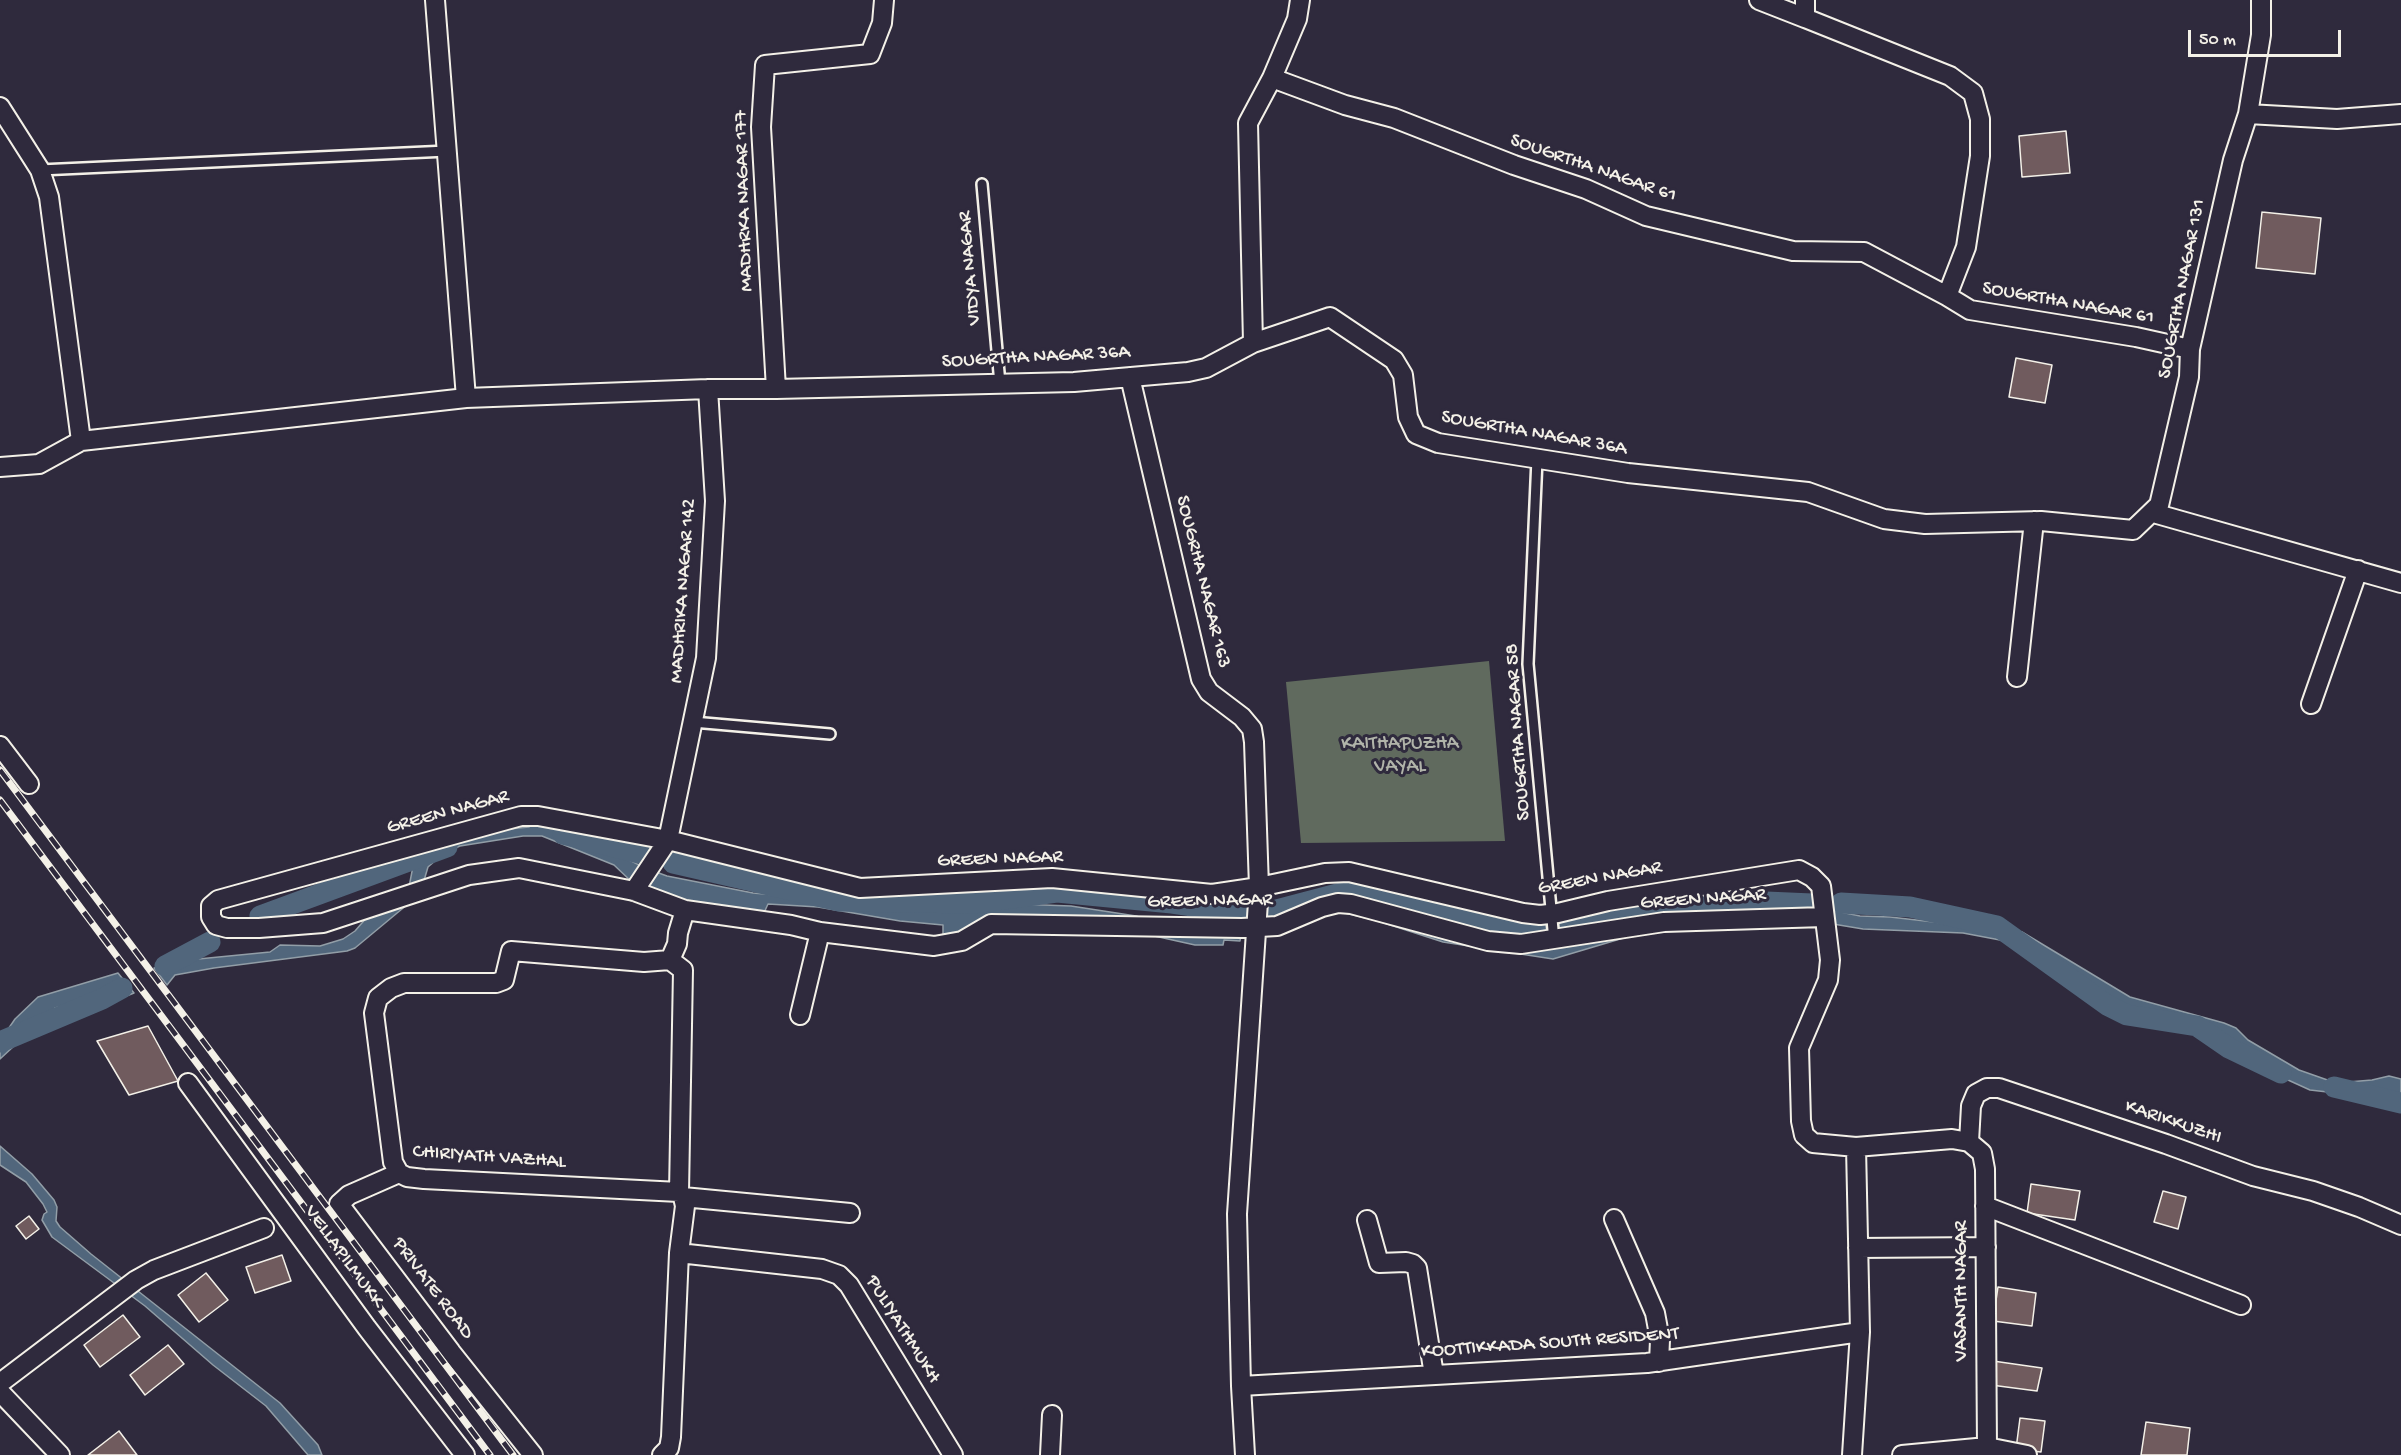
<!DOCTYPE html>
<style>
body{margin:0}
#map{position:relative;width:2401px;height:1455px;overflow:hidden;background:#2f2a3d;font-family:"Gochi Hand",sans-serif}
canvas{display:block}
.scale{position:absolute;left:2188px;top:30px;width:153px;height:27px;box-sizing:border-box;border:3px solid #f4f1e8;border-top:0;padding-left:8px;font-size:18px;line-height:21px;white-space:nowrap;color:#f4f1e8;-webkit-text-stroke:4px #2f2a3d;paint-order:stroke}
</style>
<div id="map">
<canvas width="2401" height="1455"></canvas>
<div class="scale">50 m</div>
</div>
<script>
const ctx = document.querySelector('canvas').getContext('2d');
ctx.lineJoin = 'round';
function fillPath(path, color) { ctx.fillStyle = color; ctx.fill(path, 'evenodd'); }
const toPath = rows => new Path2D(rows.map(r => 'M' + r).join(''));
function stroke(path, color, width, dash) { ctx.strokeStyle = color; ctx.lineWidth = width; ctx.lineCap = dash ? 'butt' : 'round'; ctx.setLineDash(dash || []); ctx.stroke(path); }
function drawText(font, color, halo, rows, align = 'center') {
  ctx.font = font + ' "Gochi Hand",sans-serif'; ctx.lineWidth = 6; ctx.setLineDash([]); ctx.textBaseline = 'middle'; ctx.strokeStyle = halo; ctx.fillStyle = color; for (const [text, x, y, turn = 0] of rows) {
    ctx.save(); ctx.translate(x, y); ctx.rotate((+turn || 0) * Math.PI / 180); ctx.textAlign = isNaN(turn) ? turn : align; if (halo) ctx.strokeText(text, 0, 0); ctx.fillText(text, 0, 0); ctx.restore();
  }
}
fillPath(toPath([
 [1489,661,1505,841,1301,843,1286,682]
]), '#606a5e');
const water = toPath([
 [532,823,559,824,645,868,634,884,614,865,542,836,523,836,460,846,444,853,428,867,420,894,355,948,347,951,214,968,175,975,167,985,154,968,188,960,270,952,280,945,320,946,343,939,355,931,368,916,409,887,414,861,429,849,469,833,529,827,532,823],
 [656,872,667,876,753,893,787,896,843,897,906,908,966,911,1016,904,1071,906,1136,916,1181,930,1242,928,1240,941,1224,940,1223,945,1195,945,1132,931,1026,928,943,935,943,925,900,921,818,907,768,904,763,915,699,903,642,889,656,872],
 [1341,893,1444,930,1527,944,1700,904,1764,896,1860,916,1890,917,2022,932,2130,997,2224,1023,2236,1028,2248,1040,2299,1070,2336,1083,2372,1080,2389,1076,2401,1079,2401,1093,2345,1094,2310,1090,2277,1075,2225,1041,2174,1023,2127,1011,2030,951,2000,940,1963,933,1863,929,1815,921,1657,928,1553,959,1443,942,1378,921,1345,913,1322,912,1286,920,1250,918,1341,893],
 [118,973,134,993,124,997,75,1003,55,1008,0,1059,0,1041,15,1019,38,997,118,973],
 [0,1146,32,1174,54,1200,57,1207,56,1221,60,1227,91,1254,280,1403,318,1445,322,1455,308,1455,266,1406,213,1365,145,1306,52,1237,42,1220,44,1214,47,1212,43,1204,26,1182,0,1165,0,1146]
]);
fillPath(water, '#51667c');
stroke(water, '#929ea7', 1.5);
stroke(toPath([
 [563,834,647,855],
 [673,863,839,901,973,903,1057,892,1172,903,1241,913],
 [1766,902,1812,904],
 [1841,903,1910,907,1997,926,2107,1005,2127,1015,2197,1026,2229,1048,2281,1073],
 [1273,911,1364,887,1494,928,1543,932,1671,909,1711,905],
 [260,916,447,847],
 [165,966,210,942],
 [0,1042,102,999,122,988],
 [2334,1087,2401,1103]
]), '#51667c', 21);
const building = toPath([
 [2066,131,2070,173,2022,177,2019,136,2066,131],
 [2262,212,2321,218,2315,274,2256,268,2262,212],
 [2016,358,2052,365,2045,403,2009,397,2016,358],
 [148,1026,178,1081,129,1095,97,1041,148,1026],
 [2031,1184,2080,1191,2075,1220,2027,1213,2031,1184],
 [2163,1191,2186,1197,2178,1229,2154,1222,2163,1191],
 [29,1216,39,1229,26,1239,16,1226,29,1216],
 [282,1255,291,1281,255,1293,246,1267,282,1255],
 [206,1273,228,1300,199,1322,178,1295,206,1273],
 [1998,1287,2036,1293,2032,1326,1993,1321,1998,1287],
 [123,1315,140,1337,100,1367,84,1345,123,1315],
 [168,1345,184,1364,145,1395,130,1375,168,1345],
 [1993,1361,2042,1368,2037,1391,1991,1385,1993,1361],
 [2020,1418,2045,1421,2041,1452,2016,1449,2020,1418],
 [2146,1422,2190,1428,2187,1455,2141,1455,2146,1422],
 [119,1431,137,1455,88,1455,119,1431]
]);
fillPath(building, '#705b5e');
stroke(building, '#f4f1e8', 1.5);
const lane = toPath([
 [40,170,447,151],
 [982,184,1000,384],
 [1537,459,1528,664,1553,930],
 [693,722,830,734]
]);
const street = toPath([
 [435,0,466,398],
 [1300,0,1297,19,1272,78,1345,105,1394,118,1514,165,1586,189,1646,216,1793,251,1864,252,1947,296,1970,310,2136,337,2190,349],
 [1759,0,1805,18,1805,0],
 [2261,0,2261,35,2248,114,2233,160,2190,349,2189,377,2157,514,2401,583],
 [1805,18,1950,76,1973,93,1980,119,1980,156,1966,247,1947,296],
 [0,107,40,170,49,197,81,441],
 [2248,114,2337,119,2401,114],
 [1253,343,1248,123,1272,78],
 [1130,377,1201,679,1209,692,1242,717,1252,729,1254,742,1259,887,1237,1214,1241,1386,1245,1455],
 [776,389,761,127,765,65,870,54,882,23,884,0],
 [0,467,39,464,81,441,466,398,708,389,776,389,1074,382,1188,372,1206,368,1253,343,1330,317,1394,360,1403,375,1408,417,1416,434,1438,443,1628,473,1808,492,1884,519,1925,524,2041,521,2133,530,2158,506,2157,514],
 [2017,677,2034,521],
 [2311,704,2358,570],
 [0,746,29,784],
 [634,891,668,840,706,658,715,501,708,389],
 [1824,917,1664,922,1521,944,1488,941,1351,904,1338,903,1322,907,1277,926,1242,928,991,924,962,941,934,946,820,932,791,925,685,910,634,891,519,868,469,875,323,923,259,928,227,928,216,925,211,917,211,906,218,900,521,816,538,816,668,840,860,888,1052,878,1212,894,1259,887,1325,873,1349,872,1523,913,1540,915,1558,913,1608,901,1799,870,1812,877,1821,886,1830,960,1828,980,1799,1048,1801,1121,1804,1135,1813,1143,1856,1147,1952,1139,1969,1142],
 [670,960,683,970,679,1192],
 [800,1015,820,932],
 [188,1083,367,1328,465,1455],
 [1969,1142,1971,1106,1976,1094,1987,1088,1999,1088,2166,1144,2253,1176,2313,1191,2359,1207,2401,1225],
 [1969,1142,1982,1153,1985,1169,1987,1447],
 [399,1173,349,1195,339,1204,451,1352,533,1455],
 [683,1197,850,1213],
 [1985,1206,2241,1305],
 [1614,1219,1655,1313,1660,1340,1659,1362],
 [1367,1220,1379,1263,1406,1262,1413,1264,1417,1268,1434,1375],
 [1858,1248,1986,1247],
 [679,1253,822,1269,839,1275,849,1285,953,1455],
 [0,1383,136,1280,154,1270,264,1228],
 [1241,1386,1647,1363,1860,1332],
 [0,1392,60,1455],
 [662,1455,669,1448,671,1437,679,1253,685,1206,683,1197,679,1192,424,1179,407,1177,399,1173,393,1162,374,1013,378,998,391,988,404,983,496,983,504,980,511,951,644,962,670,960,677,944,678,933,685,910],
 [1050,1455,1052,1415],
 [1852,1455,1860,1332,1856,1147],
 [1902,1455,1987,1447,2027,1455]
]);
stroke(lane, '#f4f1e8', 14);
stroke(street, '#f4f1e8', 22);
stroke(lane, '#2f2a3d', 9);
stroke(street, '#2f2a3d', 18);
const rail = toPath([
 [0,770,513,1455],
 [0,800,490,1455]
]);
stroke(rail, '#f4f1e8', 7);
stroke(rail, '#2f2a3d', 4.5, [14]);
drawText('20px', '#f4f1e8', '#2f2a3d', [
 ["SOUGRTHA NAGAR 61",1593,169,19],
 ["MADHRKA NAGAR 177",745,201,-92],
 ["VIDYA NAGAR",971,268,-95],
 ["SOUGRTHA NAGAR 131",2183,289,-79],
 ["SOUGRTHA NAGAR 61",2068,304,10],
 ["SOUGRTHA NAGAR 36A",1036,358,-3],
 ["SOUGRTHA NAGAR 36A",1534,434,10],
 ["SOUGRHA NAGAR 163",1202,582,76],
 ["MADHRIKA NAGAR 142",684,591,-86],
 ["SOUGRTHA NAGAR 58",1519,732,-94],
 ["GREEN NAGAR",448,813,-15],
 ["GREEN NAGAR",1000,860,-2],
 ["GREEN NAGAR",1600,879,-10],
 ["GREEN NAGAR",1703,900,-4],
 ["GREEN NAGAR",1210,902,-1],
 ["KARIKKUZHI",2173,1123,19],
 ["CHIRIYATH VAZHAL",489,1158,4],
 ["VELLAPILMUKK",343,1257,54],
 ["PRIVATE ROAD",432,1289,53],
 ["VASANTH NAGAR",1963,1291,-90],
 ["PULIYATHMUKH",902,1330,58],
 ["KOOTTIKKADA SOUTH RESIDENT",1550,1344,-4]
]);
drawText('20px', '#b1b4aa', '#2f2a3d', [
 ["KAITHAPUZHA",1400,745],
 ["VAYAL",1400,768]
]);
</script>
